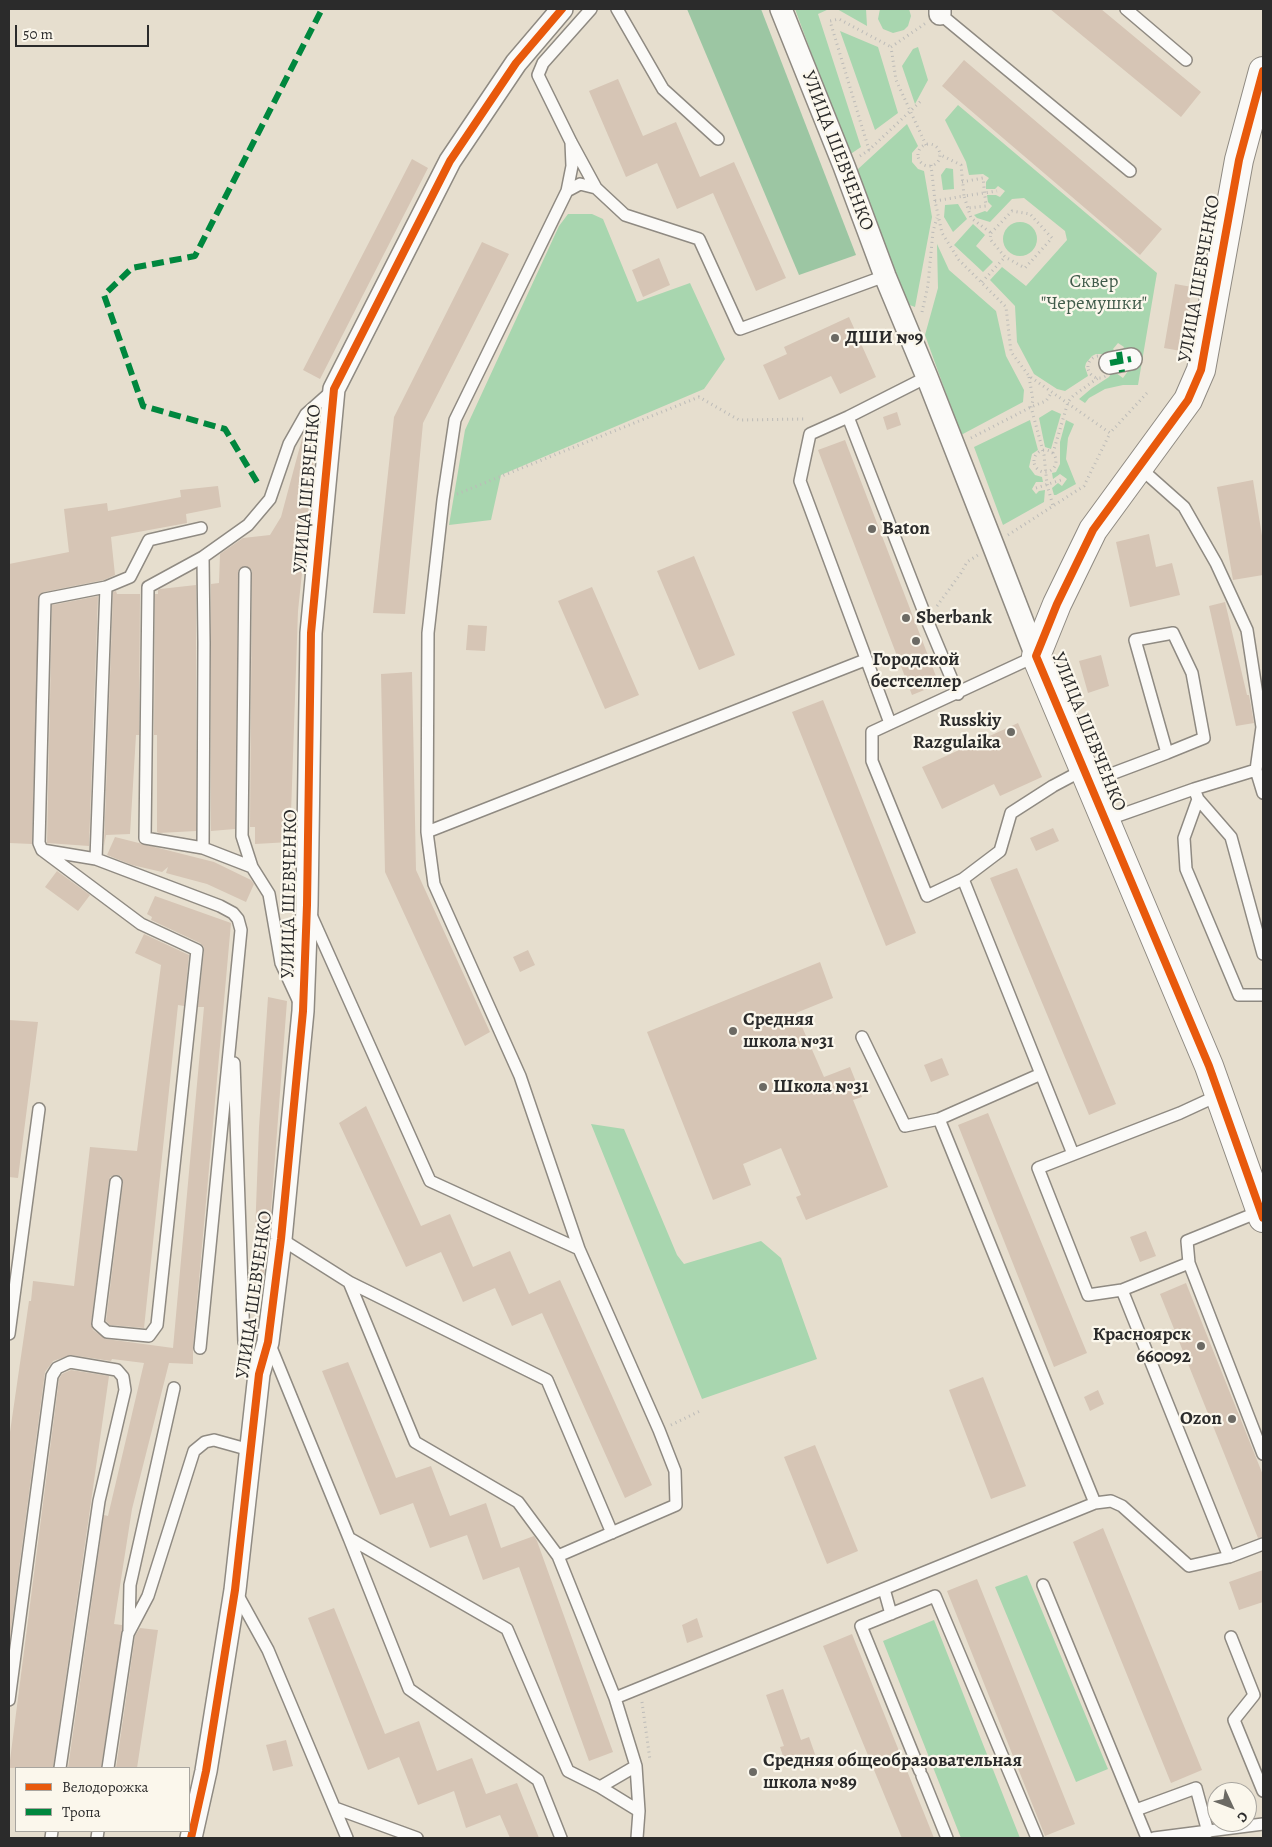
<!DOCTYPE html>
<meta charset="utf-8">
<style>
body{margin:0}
#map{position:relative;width:1272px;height:1847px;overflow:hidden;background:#e6dece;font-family:Alegreya,serif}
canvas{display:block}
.frame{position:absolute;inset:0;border:10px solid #2b2b2b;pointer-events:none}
.legend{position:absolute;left:15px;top:1767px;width:175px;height:65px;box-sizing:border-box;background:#fbf7ec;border:1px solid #a8a59f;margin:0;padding:6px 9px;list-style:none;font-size:15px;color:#2b2b2b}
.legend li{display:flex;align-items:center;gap:10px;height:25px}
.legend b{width:25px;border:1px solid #a8a59f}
.north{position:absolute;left:1207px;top:1782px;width:50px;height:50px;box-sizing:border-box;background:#fbf7ec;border:1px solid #a8a59f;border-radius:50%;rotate:133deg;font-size:14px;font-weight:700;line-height:20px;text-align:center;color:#2b2b2b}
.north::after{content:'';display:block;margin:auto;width:18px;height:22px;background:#6c6a64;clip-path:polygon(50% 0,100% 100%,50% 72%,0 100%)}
.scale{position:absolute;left:15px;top:25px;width:134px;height:22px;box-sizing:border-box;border:2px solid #2b2b2b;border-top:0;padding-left:6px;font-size:15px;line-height:18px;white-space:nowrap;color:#2b2b2b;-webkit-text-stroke:4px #fbf7ec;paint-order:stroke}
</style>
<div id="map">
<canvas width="1272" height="1847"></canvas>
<div class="frame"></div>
<ul class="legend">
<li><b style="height:6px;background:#e8590c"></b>Велодорожка</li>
<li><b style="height:6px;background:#00873e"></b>Тропа</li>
</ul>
<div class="north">С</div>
<div class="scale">50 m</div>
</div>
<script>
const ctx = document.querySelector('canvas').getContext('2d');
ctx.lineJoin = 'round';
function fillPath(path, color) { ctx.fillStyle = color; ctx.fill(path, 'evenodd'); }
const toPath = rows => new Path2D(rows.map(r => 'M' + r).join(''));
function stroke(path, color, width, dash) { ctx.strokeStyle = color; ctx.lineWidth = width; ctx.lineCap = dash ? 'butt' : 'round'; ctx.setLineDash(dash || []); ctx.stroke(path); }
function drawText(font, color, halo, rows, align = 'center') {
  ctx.font = font + ' Alegreya,serif'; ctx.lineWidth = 4.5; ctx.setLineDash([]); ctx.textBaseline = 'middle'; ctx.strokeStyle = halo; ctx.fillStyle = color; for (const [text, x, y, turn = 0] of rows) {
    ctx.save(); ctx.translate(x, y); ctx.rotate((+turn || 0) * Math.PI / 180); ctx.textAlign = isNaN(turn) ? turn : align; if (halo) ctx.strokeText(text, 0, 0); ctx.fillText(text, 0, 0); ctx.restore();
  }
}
fillPath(toPath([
 [795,9,829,9,818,14,861,147,849,155],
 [837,9,866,9,867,26],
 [880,9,909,9,911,16,908,26,904,30,893,33,883,29,878,19],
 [840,31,878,47,898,113,875,130],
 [918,47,928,80,915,104,902,66,913,49],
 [958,105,1157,273,1138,385,1123,385,1105,389,1089,398,1085,403,1079,399,1092,388,1109,377,1113,370,1119,369,1116,373,1123,378,1128,371,1124,368,1122,351,1124,347,1118,343,1113,349,1116,352,1105,354,1096,354,1092,356,1086,363,1085,367,1088,376,1065,391,1057,389,1034,374,1017,342,1015,306,990,280,1002,267,1026,286,1067,240,1065,231,1024,198,1012,199,990,222,977,218,974,215,985,211,987,212,992,206,988,202,987,195,996,195,1000,197,1005,191,998,186,995,189,986,189,986,182,989,178,983,174,969,175,966,162,945,120],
 [907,124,918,146,912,153,912,162,918,169,924,171,932,217,915,307,907,304,857,170],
 [946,168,953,169,954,189,943,190,941,175],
 [958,204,967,219,953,232,944,217,945,205],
 [568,214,592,214,603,219,637,302,690,283,725,359,704,389,501,475,491,520,449,525,465,430,559,226],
 '1003 239a17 17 0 1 1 34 0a17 17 0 1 1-34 0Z',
 [973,224,985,235,976,246,993,262,983,272,954,245],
 [937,244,949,270,996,311,1006,356,1024,390,1023,402,961,435,925,335,938,288],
 [1052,410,1061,414,1051,449,1045,447,1039,418],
 [1030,420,1038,450,1032,454,1029,467,1035,475,1042,477,1043,482,1036,482,1032,489,1036,494,1039,491,1045,490,1044,502,1003,525,974,447],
 [1066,420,1074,424,1068,438,1066,459,1076,484,1056,495,1054,495,1052,488,1058,483,1062,486,1067,479,1060,474,1053,479,1052,473,1056,472,1060,464,1060,442],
 [591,1124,624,1129,677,1255,684,1264,761,1241,781,1258,817,1359,702,1399],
 [1027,1575,1108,1769,1076,1782,995,1587],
 [934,1620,1020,1838,961,1838,883,1641]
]), '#a8d6af');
fillPath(toPath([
 [687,9,761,9,856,255,799,275]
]), '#9cc6a3');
fillPath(toPath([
 [1050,9,1101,9,1201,92,1181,117],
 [964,60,1162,229,1140,255,942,86],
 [618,79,643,136,676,122,700,177,734,162,786,278,756,291,713,193,677,209,657,163,626,177,589,91],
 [412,159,428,168,320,379,303,370],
 [482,242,509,254,423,423,405,614,373,613,394,417],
 [659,258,670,285,643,297,632,270],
 [1175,284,1192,287,1181,351,1164,348],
 [849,317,876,377,840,394,831,376,779,400,763,365,787,354,784,347],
 [897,412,901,425,887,430,883,417],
 [307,428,317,429,298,611,290,842,255,844,255,827,250,827,252,570,245,566,239,569,238,573,235,829,211,831,211,584,219,583,220,554,243,538,270,535,281,517,303,435],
 [845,440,939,684,912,695,818,450],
 [1253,480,1263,542,1263,575,1233,580,1217,487],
 [218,486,221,507,186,514,187,523,111,537,115,575,104,580,44,592,39,595,32,844,9,843,9,564,69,552,64,509,107,503,108,511,181,497,180,490],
 [1149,534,1156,567,1172,563,1180,595,1130,607,1116,542],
 [694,556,735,655,699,670,657,571],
 [196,585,196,831,159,833,157,832,157,735,154,735,155,594,158,594,158,590,160,589],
 [592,587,639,695,605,709,558,601],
 [116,591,117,594,140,594,139,735,136,735,130,834,106,835,104,846,113,592],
 [98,596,89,846,47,843,52,605],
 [1225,602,1247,695,1249,695,1254,723,1236,726,1209,606],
 [468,625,487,626,485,651,466,650],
 [1101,655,1109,686,1088,693,1079,661],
 [412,672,416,870,490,1032,465,1046,385,872,381,674],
 [823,700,916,933,886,946,792,712],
 [1018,723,1042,777,1000,796,994,784,942,809,922,767],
 [1053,828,1059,841,1036,851,1030,838],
 [115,837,214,862,251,880,254,884,246,902,207,884,166,873,168,867,162,872,132,865,107,855],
 [1017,868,1116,1104,1089,1115,990,878],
 [57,871,90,895,78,911,45,887],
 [155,896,231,923,193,1347,193,1364,169,1363,132,1509,114,1624,122,1625,122,1630,101,1768,68,1768,104,1515,108,1516,144,1363,112,1359,111,1361,71,1355,53,1361,45,1372,9,1645,9,1439,29,1301,31,1301,33,1281,74,1286,90,1147,137,1151,161,965,135,953,144,934,189,955,184,1006,178,1005,144,1328,110,1325,106,1321,123,1183,121,1176,116,1175,110,1177,109,1181,91,1324,93,1330,106,1339,173,1348,204,1007,198,1007,204,951,204,947,200,943,151,920,152,917,147,914],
 [528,950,535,965,520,972,513,957],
 [820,962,833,998,796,1013,824,1077,850,1067,862,1097,853,1100,888,1187,806,1220,796,1197,801,1195,781,1148,743,1164,751,1185,713,1200,647,1032],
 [268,997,287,1001,270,1224,262,1289,253,1288,259,1127],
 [9,1020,38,1022,18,1178,9,1177],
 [942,1058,949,1075,931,1082,924,1065],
 [366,1106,421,1226,450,1214,473,1267,510,1251,529,1294,560,1280,652,1485,625,1498,542,1313,512,1326,495,1288,463,1302,441,1252,406,1267,339,1123],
 [988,1113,1087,1353,1054,1367,958,1125],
 [1146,1231,1156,1256,1140,1262,1130,1237],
 [1186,1283,1263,1475,1263,1537,1258,1538,1160,1294],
 [348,1362,396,1478,431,1466,450,1516,486,1503,501,1548,534,1536,537,1541,613,1752,589,1761,519,1567,483,1580,467,1535,430,1548,413,1503,380,1515,322,1371],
 [71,1370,109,1376,53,1768,9,1768,59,1379,62,1374],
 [983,1377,1026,1486,991,1499,949,1390],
 [1098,1390,1104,1404,1090,1411,1084,1397],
 [815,1445,858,1551,827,1564,784,1457],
 [1103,1528,1202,1770,1171,1783,1073,1542],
 [1263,1570,1263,1602,1239,1610,1229,1582],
 [977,1579,1075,1824,1045,1836,947,1591],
 [334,1608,385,1734,419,1721,437,1771,472,1758,486,1794,517,1783,539,1838,510,1838,500,1815,466,1828,454,1791,418,1805,399,1757,368,1770,308,1618],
 [697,1618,703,1637,687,1643,682,1625],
 [140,1628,158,1630,137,1768,116,1768,135,1636],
 [852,1634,934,1838,902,1838,823,1646],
 [783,1689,801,1740,809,1737,816,1757,787,1768,780,1747,784,1746,766,1695],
 [286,1740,293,1766,273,1771,266,1745]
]), '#d6c5b5');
const lane = toPath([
 [591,9,543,63,538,75,571,142,596,188,625,215,699,239,740,329,885,276],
 [617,9,663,89,718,139],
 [1126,9,1186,60],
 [940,14,1130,171],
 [567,191,580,184,596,188],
 [848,417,927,620,958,694],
 [1139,467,1184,507,1216,563,1247,630,1262,727,1256,770],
 [203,557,148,587,145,838,203,848],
 [245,573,242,836,252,867],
 [890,723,800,481,810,434,848,417,927,377],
 [1090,782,1167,753,1204,738,1192,673,1173,633,1135,640,1167,753],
 [1194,789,1198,799,1231,837,1263,954],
 [1198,799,1184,838,1186,869,1239,995,1263,995],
 [1106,820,1194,789,1256,770,1263,793],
 [427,832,428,633,443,500,455,420,567,191,572,166,571,142],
 [42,850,141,924,197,950,157,1325,149,1336,107,1332,98,1324,116,1182],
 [96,859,42,850,39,843,45,599,106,587],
 [963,879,927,896,872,761,872,732,1036,656],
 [311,915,430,1181,579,1249,659,1430,675,1471,676,1505,558,1556],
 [299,1002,281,963,269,894,252,867,203,848,204,643,203,557,248,525,270,499,289,444,306,414,333,390],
 [862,1037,905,1126,939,1119],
 [234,1063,244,1342,259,1373],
 [1041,1074,939,1119,1095,1503],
 [1073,1154,963,879,1000,851,1011,813,1053,786,1085,769],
 [1261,1211,1187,1241,1189,1263,1263,1454],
 [281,1239,349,1282,415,1442,518,1502,558,1556,615,1698,636,1766,639,1811,637,1838],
 [579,1249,520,1076,434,884,427,832,865,660],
 [1189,1263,1122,1290,1229,1557],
 [349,1282,547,1380,612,1533],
 [1122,1290,1088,1295,1038,1168,1180,1113,1219,1095],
 [9,1295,14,1296,39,1109],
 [9,1334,14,1296],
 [270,1345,349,1538,507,1629,568,1771,600,1787,636,1766],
 [200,1348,241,930,238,919,233,913,220,906,96,859,106,587,130,577,149,540,201,528],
 [349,1538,409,1689,538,1780,561,1838],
 [1043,1585,1147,1838],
 [884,1589,891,1614],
 [236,1592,268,1650,347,1838],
 [129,1630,130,1585,174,1388],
 [1231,1637,1254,1695,1234,1720,1263,1791],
 [615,1698,1095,1503,1111,1501,1122,1506,1189,1566,1229,1557,1263,1544],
 [9,1700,52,1376,57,1368,70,1362,117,1370,123,1377,125,1390,99,1501,60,1768],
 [108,1768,128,1634,148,1596,194,1451,205,1442,214,1440,250,1450],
 [920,1771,861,1626,935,1596,1037,1838],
 [922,1776,947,1838],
 [600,1787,639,1811],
 [335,1808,417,1838],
 [1136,1810,1196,1788,1208,1832],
 [51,1838,52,1831],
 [97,1838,98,1831],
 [1154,1838,1263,1824]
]);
const street = toPath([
 [781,9,844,166,885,276,927,377,993,545,1036,656],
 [940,14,940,9],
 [1110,363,1131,359],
 [191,1838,206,1771,235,1590,259,1374,268,1342,281,1239,303,1011,307,905,311,633,334,389,450,161,516,63,562,9]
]);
const secondary = toPath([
 [1263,71,1239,160,1201,370,1188,400,1093,530,1057,604,1036,656,1209,1066,1263,1218]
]);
stroke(lane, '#8f8a82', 14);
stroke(street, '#8f8a82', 24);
stroke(secondary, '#8f8a82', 30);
stroke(toPath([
 '918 155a11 11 0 1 1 22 0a11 11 0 1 1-22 0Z',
 [926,145,896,80,891,47,926,23],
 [869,150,830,21,839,19,891,47],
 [860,156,869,150,922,100],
 [931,165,935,201,942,233,959,260,1006,307,1011,352,1029,376,1110,433,1147,393],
 [962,182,983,178,986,206,968,208],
 [935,201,964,196,961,165,939,154],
 [991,233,1012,211,1030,214,1052,238,1025,268,1005,257,990,239,991,233,971,218,964,196,997,191],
 [982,282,1005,257],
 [922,312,928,285,933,231,937,218],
 '1088 367a11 11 0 1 1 22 0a11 11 0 1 1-22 0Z',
 [1029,377,1033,400,1031,407,1044,455,1047,484,1053,506],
 [971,438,1031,407,1046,401,1052,392],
 '1034 461a11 11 0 1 1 22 0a11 11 0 1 1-22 0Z',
 [1053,453,1068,402,1074,395,1098,378],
 [1036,488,1061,480],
 [457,494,699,397,739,420,806,419],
 [1008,535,1084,486,1110,433],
 [937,606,961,573,967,562,978,555],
 [671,1425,702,1410],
 [642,1702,650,1760]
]), '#bcbbb8', 3, [1, 4]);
stroke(lane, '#fbfaf8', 11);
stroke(street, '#fbfaf8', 21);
stroke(secondary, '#fbfaf8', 28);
stroke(toPath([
 [1119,352,1122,372],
 [1110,363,1131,359],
 [257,482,225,429,143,406,104,295,132,268,195,256,322,9]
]), '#00873e', 6, [12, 6]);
stroke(toPath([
 [1263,71,1239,160,1201,370,1188,400,1093,530,1057,604,1036,656,1209,1066,1263,1218],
 [191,1838,206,1771,235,1590,259,1374,268,1342,281,1239,303,1011,307,905,311,633,334,389,450,161,516,63,562,9]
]), '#e8590c', 8);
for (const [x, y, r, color] of [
 [835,338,5,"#6c6a64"],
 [872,529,5,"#6c6a64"],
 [906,618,5,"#6c6a64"],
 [916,641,5,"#6c6a64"],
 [1011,732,5,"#6c6a64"],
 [733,1031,5,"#6c6a64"],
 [763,1087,5,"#6c6a64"],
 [1201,1346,5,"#6c6a64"],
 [1232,1419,5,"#6c6a64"],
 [753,1772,5,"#6c6a64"]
]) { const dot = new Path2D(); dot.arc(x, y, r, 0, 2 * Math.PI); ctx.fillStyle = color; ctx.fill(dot); stroke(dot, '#fbf7ec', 2); }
drawText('19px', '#2b2b2b', '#fbf7ec', [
 ["УЛИЦА ШЕВЧЕНКО",837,151,69],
 ["УЛИЦА ШЕВЧЕНКО",1200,279,-80],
 ["УЛИЦА ШЕВЧЕНКО",308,489,-85],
 ["УЛИЦА ШЕВЧЕНКО",1088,732,68],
 ["УЛИЦА ШЕВЧЕНКО",290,894,-89],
 ["УЛИЦА ШЕВЧЕНКО",255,1295,-82]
]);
drawText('19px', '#415c4b', '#fbf7ec', [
 ["Сквер",1094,282],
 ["\"Черемушки\"",1094,304]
]);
drawText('bold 19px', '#2b2b2b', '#fbf7ec', [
 ["ДШИ №9",845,338],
 ["Baton",882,529],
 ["Sberbank",916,618],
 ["Городской",916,660,"center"],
 ["бестселлер",916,682,"center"],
 ["Russkiy",1001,721,"right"],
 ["Razgulaika",1001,743,"right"],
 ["Средняя",743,1020],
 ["школа №31",743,1042],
 ["Школа №31",773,1087],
 ["Красноярск",1191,1335,"right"],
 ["660092",1191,1357,"right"],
 ["Ozon",1222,1419,"right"],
 ["Средняя общеобразовательная",763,1761],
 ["школа №89",763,1783]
], 'left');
</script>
